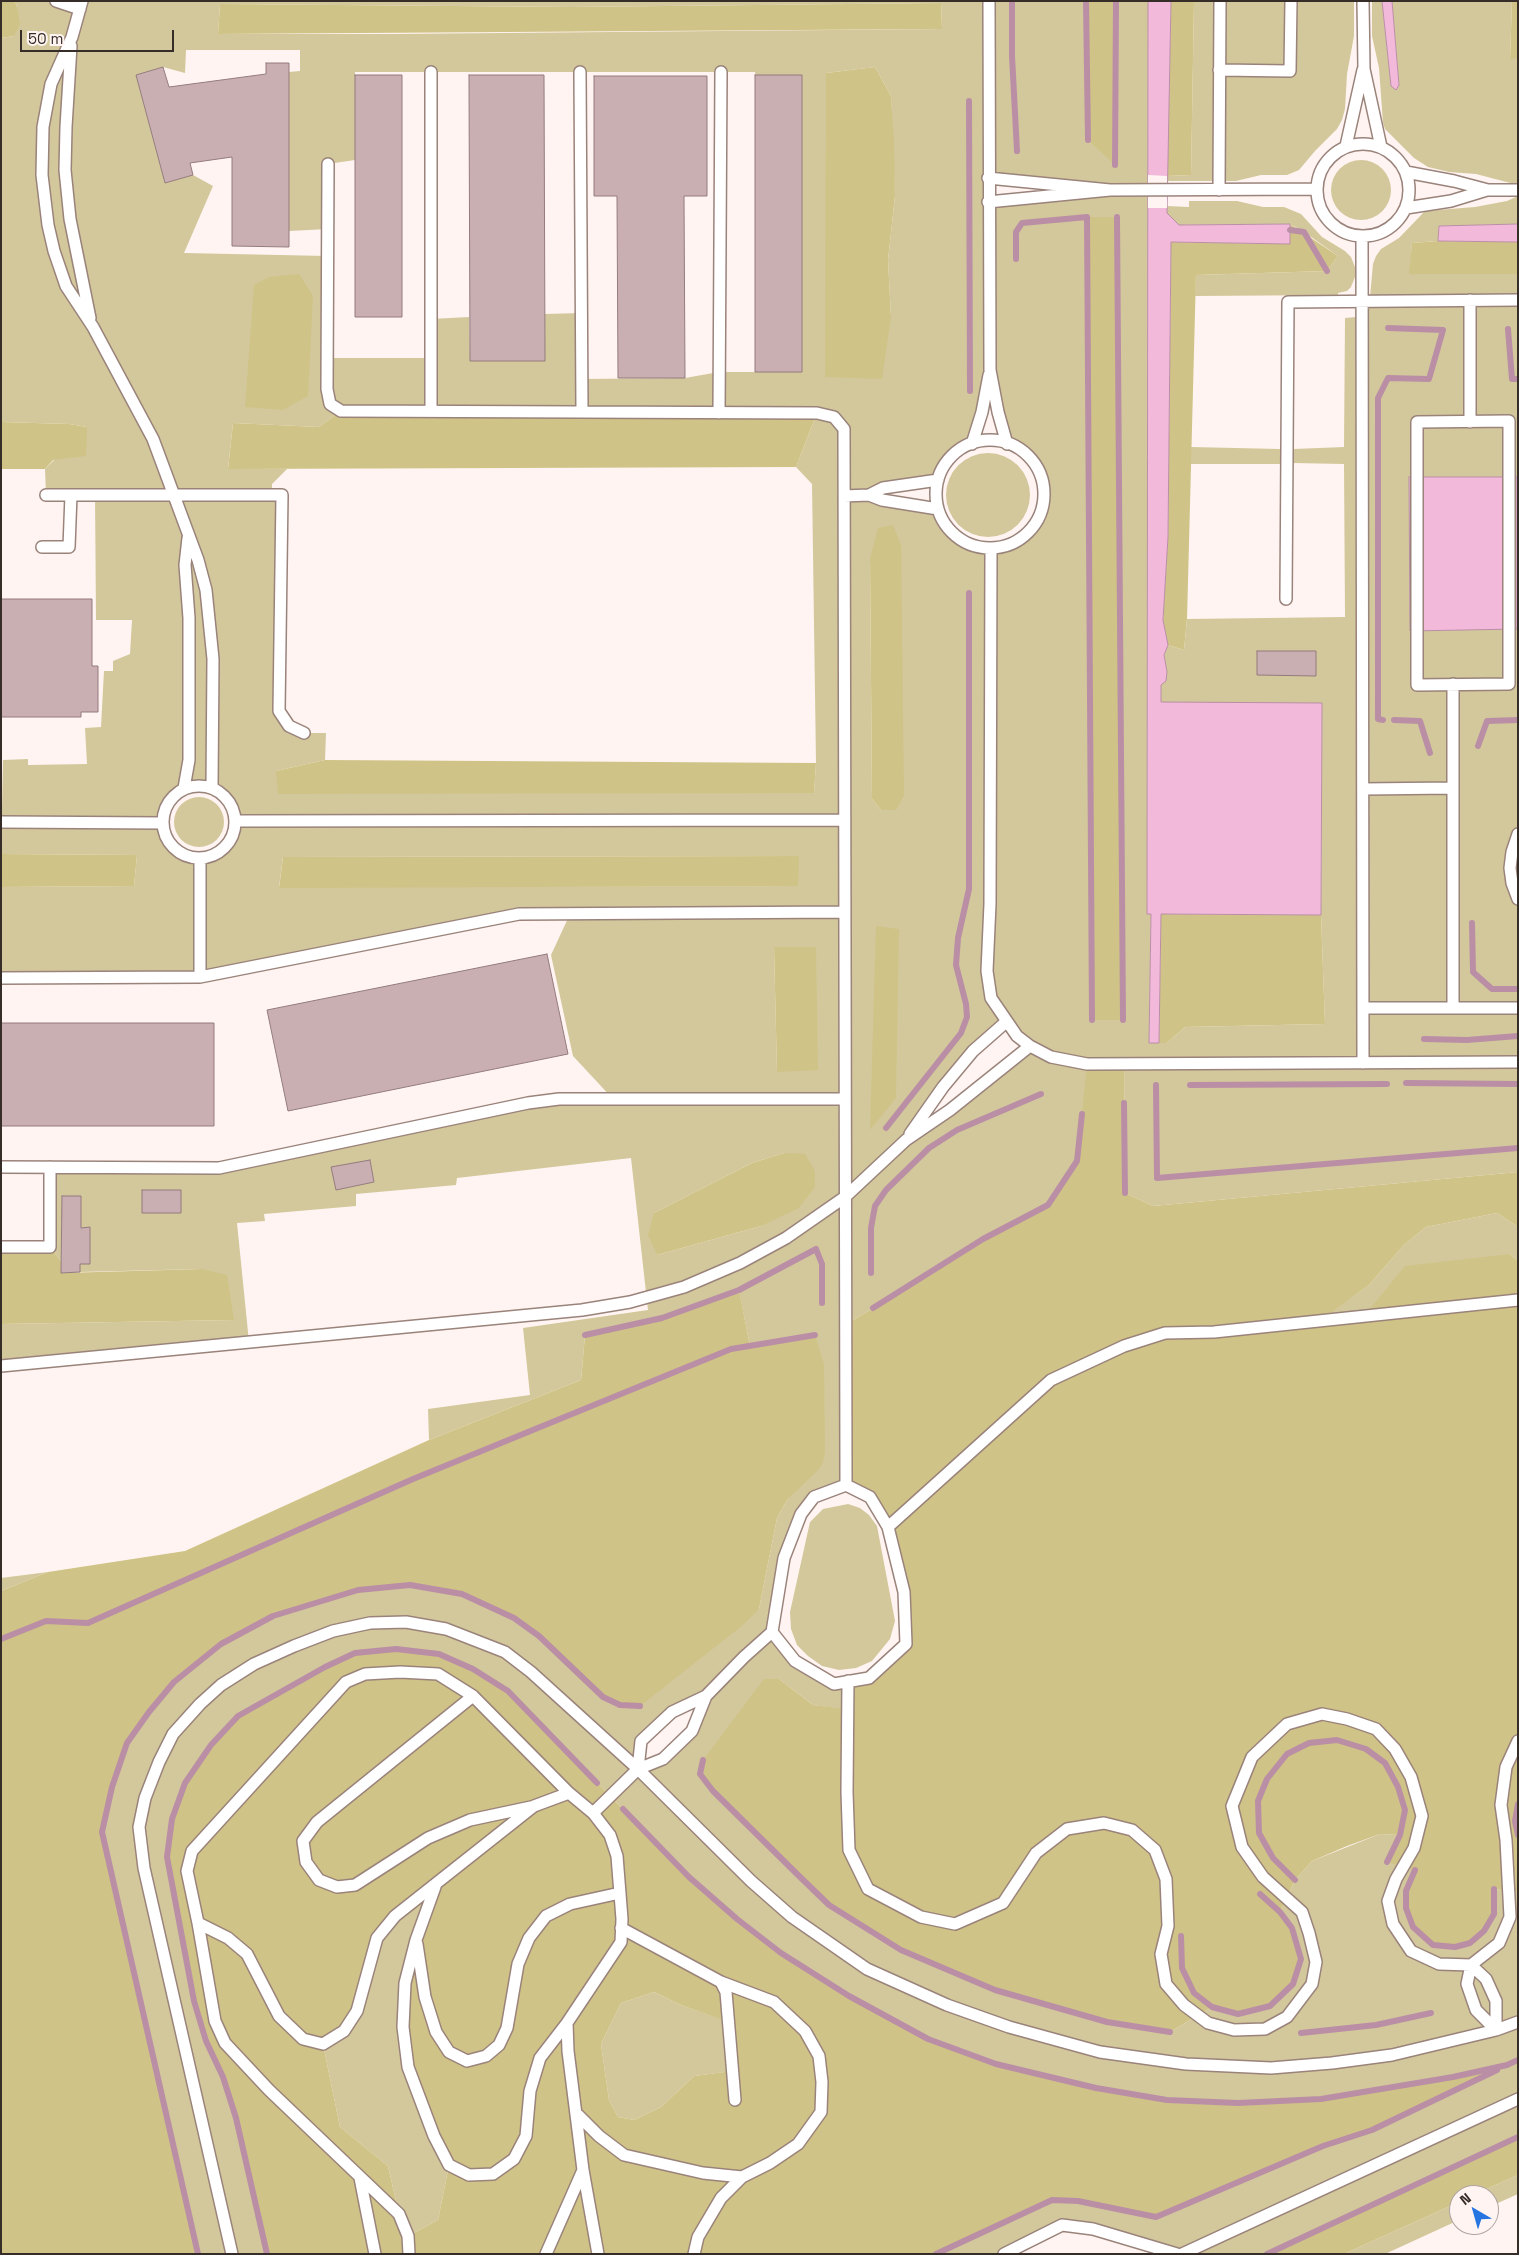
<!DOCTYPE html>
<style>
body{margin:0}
#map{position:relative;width:1519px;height:2255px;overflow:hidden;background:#fff4f1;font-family:"Space Grotesk",sans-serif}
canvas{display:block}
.frame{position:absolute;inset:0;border:2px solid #362d29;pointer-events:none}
.north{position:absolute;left:1449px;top:2185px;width:50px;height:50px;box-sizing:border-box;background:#fff4f1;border:1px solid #afa4a1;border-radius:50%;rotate:322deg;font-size:14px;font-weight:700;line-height:20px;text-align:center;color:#362d29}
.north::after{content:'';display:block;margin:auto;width:18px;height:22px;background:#2775e1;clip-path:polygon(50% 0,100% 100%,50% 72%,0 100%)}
.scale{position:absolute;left:20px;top:30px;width:154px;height:22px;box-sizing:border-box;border:2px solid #362d29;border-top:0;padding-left:6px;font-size:15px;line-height:18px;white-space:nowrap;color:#362d29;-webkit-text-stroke:4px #fff4f1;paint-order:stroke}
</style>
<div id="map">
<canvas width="1519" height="2255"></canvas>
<div class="frame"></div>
<div class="north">N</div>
<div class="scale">50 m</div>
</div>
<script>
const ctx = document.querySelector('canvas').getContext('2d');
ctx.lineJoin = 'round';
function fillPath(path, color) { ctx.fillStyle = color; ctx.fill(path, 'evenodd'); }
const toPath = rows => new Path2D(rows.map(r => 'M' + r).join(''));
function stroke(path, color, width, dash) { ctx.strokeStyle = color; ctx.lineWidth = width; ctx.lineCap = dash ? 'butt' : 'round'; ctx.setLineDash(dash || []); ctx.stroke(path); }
fillPath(toPath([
 [15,1,1086,1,1088,139,1115,164,1116,1,1148,1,1147,914,1151,914,1149,1043,1167,1043,1185,1027,1325,1024,1321,915,1322,704,1161,703,1161,685,1167,672,1164,655,1168,645,1184,650,1187,619,1345,617,1344,464,1293,463,1294,449,1344,447,1345,318,1356,317,1362,326,1368,319,1373,264,1376,256,1381,249,1399,238,1425,211,1475,207,1507,201,1518,196,1518,224,1439,226,1438,241,1412,243,1410,274,1518,274,1518,1172,1153,1206,1125,1193,1124,1064,1088,1064,1077,1161,1048,1205,983,1239,903,1291,846,1324,846,1485,814,1497,784,1558,772,1632,795,1661,834,1684,848,1681,848,1710,813,1705,779,1679,901,1950,995,1990,1107,2022,1170,2032,1212,2007,1238,2014,1292,1928,1280,1912,1295,1880,1312,1861,1380,1834,1400,1835,1415,1870,1406,1891,1494,1889,1518,1892,1518,2137,1267,2254,1177,2254,1062,2225,1004,2254,936,2254,1052,2200,1078,2201,1323,2146,1372,2130,1505,2066,1453,2077,1321,2099,1238,2103,1167,2100,1096,2088,996,2064,928,2039,849,1996,781,1953,737,1919,689,1877,508,1691,473,1669,439,1654,396,1649,355,1653,325,1667,185,1783,172,1819,167,1857,206,2041,223,2077,236,2118,267,2254,198,2254,102,1832,112,1787,127,1742,174,1682,221,1644,273,1616,358,1590,410,1585,462,1594,514,1618,539,1636,603,1697,759,1609,777,1518,787,1500,797,1488,815,1335,750,1346,739,1291,662,1318,585,1335,581,1380,429,1440,428,1409,530,1395,523,1328,648,1310,631,1158,457,1178,456,1185,356,1194,356,1206,264,1214,265,1221,237,1223,249,1342,1,1366,1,1324,234,1320,202,1269,80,1272,80,1264,90,1264,89,1227,80,1228,80,1220,61,1220,61,1261,50,1247,50,1167,219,1168,528,1103,613,1099,573,1056,551,955,570,914,519,914,200,977,1,978,1,887,134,886,137,855,1,854,3,760,28,759,28,765,87,764,85,728,101,727,104,671,113,671,113,661,130,654,132,620,96,620,95,495,46,495,45,469,87,427,69,424,1,422,1,38,14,36,17,7],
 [941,3,942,29,392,34,218,34,220,4,571,7],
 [186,50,300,50,300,71,289,72,289,231,328,229,328,164,355,160,355,72,755,72,798,372,719,372,685,378,582,379,581,313,545,314,544,361,470,361,469,317,431,319,431,358,327,358,327,256,184,253,213,186,193,175,165,183,136,75,163,67,185,73],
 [875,67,891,96,895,196,888,260,891,317,826,73],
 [988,178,1106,190,988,202],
 [1087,217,1117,217,1123,1020,1087,218],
 [990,372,1007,444,1016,446,1031,458,1041,475,1044,494,1041,513,1031,530,1016,542,997,548,978,547,960,540,946,527,938,509,869,495,938,480,946,462,960,449,972,444],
 [341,411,817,413,796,467,812,484,816,763,814,793,276,771,325,760,326,733,303,733,279,711,282,495,272,495,272,484,287,469,228,468,233,423,319,427],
 [870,559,904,797,895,810,881,810,872,799],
 [1257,651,1316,651,1316,675,1257,675],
 [198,785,212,787,224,795,233,807,236,821,233,835,226,847,214,855,200,858,186,856,174,848,166,837,162,823,165,809,172,797,184,788],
 [798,856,797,886,279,887,283,857],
 [774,947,815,947,778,1072,777,1071],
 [1006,1022,1030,1046,907,1139,973,1051],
 [784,1153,761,1226,657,1255,654,1213,752,1163],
 [370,1160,374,1182,336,1190],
 [142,1190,181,1190,181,1213,142,1213],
 [706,1697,692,1731,663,1759,638,1768,641,1741,672,1712],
 [1194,1,1354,1,1354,36,1347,74,1345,109,1342,120,1337,129,1315,151,1299,170,1287,175,1261,175,1236,181,1167,181,1167,176,1191,175],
 [1372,1,1382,1,1391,86,1399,84,1392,1,1512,1,1510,58,1518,58,1518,185,1476,174,1449,172,1428,167,1414,158,1385,129,1383,123,1379,68,1372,36],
 '1331 190a30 30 0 1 1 60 0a30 30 0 1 1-60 0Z',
 [1189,201,1237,201,1263,207,1284,207,1301,214,1322,237,1345,251,1351,257,1355,267,1355,277,1351,287,1347,291,1338,293,1338,295,1195,296,1196,275,1327,271,1338,256,1304,232,1290,224,1179,225,1167,213,1167,206,1189,207],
 [1191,447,1280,449,1280,464,1191,464],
 '946 495a42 42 0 1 1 84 0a42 42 0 1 1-84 0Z',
 '174 822a25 25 0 1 1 50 0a25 25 0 1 1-50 0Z',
 [1497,1213,1518,1227,1518,1261,1510,1254,1364,1316,1319,1321,1369,1285,1404,1245,1426,1227],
 [848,1504,860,1508,869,1515,877,1526,895,1621,890,1639,872,1661,856,1668,839,1670,822,1666,808,1656,797,1645,791,1629,790,1612,810,1522,823,1509],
 [48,1572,1,1591,1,1578],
 [436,1884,449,2165,438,2220,408,2236,399,2214,388,2166,340,2127,323,2044,377,1938],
 [654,1992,681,2005,729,2022,733,2071,694,2076,661,2107,634,2120,618,2117,609,2100,601,2044,621,2003],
 [1518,2175,1518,2194,1489,2207,1489,2195,1473,2195],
 [1459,2202,1459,2220,1385,2254,1344,2254]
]), '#d3c89b');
fillPath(toPath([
 [1,1,15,1,17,7,20,24,14,36,1,38],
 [1086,1,1116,1,1115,165,1088,140],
 [1171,1,1194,1,1191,175,1167,176],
 [1512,1,1518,1,1518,58,1510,59],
 [941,3,942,29,218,34,220,4,571,7],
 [875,67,891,96,894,142,895,196,888,260,891,317,882,379,825,377,826,73],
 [1087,217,1117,217,1123,1020,1092,1020],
 [1290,224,1338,256,1327,271,1196,275,1187,619,1184,650,1168,645,1163,620,1168,537,1171,242,1290,244],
 [1438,241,1518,242,1518,274,1409,274,1412,243],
 [299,274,313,296,308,396,283,410,245,407,254,285,269,277],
 [341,411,817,413,796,467,228,469,233,423,319,427],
 [1,422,69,424,87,427,86,456,53,460,45,469,1,469],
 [893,525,901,545,904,797,896,810,881,810,872,799,870,559,878,528],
 [325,760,816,763,814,793,278,794,276,771],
 [1,854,137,855,134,886,1,887],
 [799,856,798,886,279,888,283,857],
 [1161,914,1321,915,1325,1024,1185,1027,1167,1043,1159,1043],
 [876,926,899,929,896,1098,870,1130],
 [774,947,816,947,818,1070,777,1072],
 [1087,1064,1124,1064,1125,1193,1153,1206,1518,1172,1518,1227,1497,1213,1426,1227,1404,1245,1369,1285,1320,1321,1364,1316,1405,1266,1510,1254,1518,1261,1518,1892,1494,1889,1494,1914,1484,1931,1470,1943,1455,1947,1433,1945,1413,1927,1406,1908,1406,1891,1415,1870,1387,1862,1399,1835,1380,1834,1347,1846,1312,1861,1295,1880,1280,1912,1292,1928,1301,1959,1293,1984,1270,2006,1238,2014,1212,2007,1170,2032,1107,2022,995,1990,901,1950,829,1905,713,1791,700,1774,703,1760,764,1679,779,1679,813,1705,847,1709,848,1681,869,1678,906,1644,904,1592,888,1527,870,1497,846,1485,846,1324,903,1291,983,1239,1048,1205,1077,1161],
 [784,1153,805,1154,815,1171,815,1187,799,1208,761,1226,657,1255,648,1235,654,1213,752,1163],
 [1,1247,50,1247,61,1261,62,1273,202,1269,227,1275,234,1320,1,1324],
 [739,1290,750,1346,815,1335,824,1364,825,1452,823,1462,819,1469,787,1500,777,1518,759,1609,743,1625,640,1706,620,1705,603,1697,539,1636,514,1618,462,1594,410,1585,358,1590,273,1616,221,1644,174,1682,149,1712,127,1743,112,1787,102,1832,198,2254,1,2254,1,1591,48,1572,185,1551,429,1440,581,1380,585,1335,662,1318],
 [396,1649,439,1654,473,1669,508,1691,689,1877,737,1919,781,1953,849,1996,928,2039,996,2064,1096,2088,1167,2100,1238,2103,1321,2099,1453,2077,1507,2065,1372,2130,1323,2146,1156,2217,1078,2201,1052,2200,936,2254,267,2254,236,2118,223,2077,206,2041,194,2001,167,1857,172,1819,185,1783,211,1745,238,1716,279,1691,355,1653],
 [436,1886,405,1983,408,2067,449,2165,438,2220,408,2236,399,2214,388,2166,340,2127,323,2044,357,2011,377,1938],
 [654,1992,681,2005,728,2022,732,2071,694,2076,661,2107,634,2120,618,2117,609,2100,601,2044,621,2003],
 [1518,2137,1518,2175,1473,2195,1459,2195,1459,2202,1344,2254,1267,2254]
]), '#d0c387');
const water = toPath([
 [1148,1,1171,1,1167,213,1179,225,1290,224,1290,244,1171,242,1168,537,1163,620,1168,645,1164,655,1167,672,1166,681,1161,685,1161,702,1322,703,1321,915,1161,914,1159,1043,1149,1043,1151,914,1147,914,1148,1],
 [1382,1,1392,1,1399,85,1396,90,1391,86,1382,1],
 [1518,224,1518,242,1438,241,1439,226,1518,224],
 [1409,477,1517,477,1517,629,1410,631,1409,477]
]);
fillPath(water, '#f3b9db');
stroke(water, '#ba8fa6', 1);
fillPath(toPath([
 [1148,175,1167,176,1167,208,1148,208]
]), '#fff4f1');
stroke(toPath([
 [1012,1,1012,56,1017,151],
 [1086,1,1088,140],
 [969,101,970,391],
 [1115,165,1116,1],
 [1117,217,1123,1020],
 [1290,230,1304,232,1327,271],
 [1016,259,1016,232,1022,223,1087,217,1092,1020],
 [1508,329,1512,379,1518,379],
 [1383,720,1378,719,1378,398,1388,378,1429,379,1443,330,1388,328],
 [1394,720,1420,721,1430,753],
 [1478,746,1487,721,1518,720],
 [1472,923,1473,972,1492,989,1518,989],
 [1424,1039,1467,1040,1518,1036],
 [1406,1083,1518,1084],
 [1156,1085,1157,1178,1518,1148],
 [1190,1085,1387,1084],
 [1124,1103,1125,1193],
 [886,1128,961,1033,967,1017,966,1004,956,965,958,938,969,889,969,593],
 [871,1273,871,1228,875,1206,886,1190,929,1148,957,1130,1041,1094],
 [873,1308,983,1239,1048,1205,1077,1161,1082,1114],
 [585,1335,662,1318,739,1290,816,1249,822,1264,822,1303],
 [1,1639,46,1621,88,1623,413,1479,731,1349,815,1335],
 [703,1760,700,1774,713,1791,796,1873,829,1905,901,1950,995,1990,1107,2022,1170,2032],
 [1518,1804,1515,1821,1518,1835],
 [623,1809,689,1877,737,1919,781,1953,849,1996,928,2039,996,2064,1096,2088,1167,2100,1238,2103,1321,2099,1453,2077,1507,2065,1518,2060],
 [1415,1870,1406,1891,1406,1908,1413,1927,1433,1945,1455,1947,1470,1943,1484,1931,1494,1914,1494,1889],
 [1295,1880,1273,1858,1259,1833,1258,1801,1267,1779,1287,1754,1309,1743,1337,1740,1366,1749,1385,1763,1398,1787,1405,1810,1400,1835,1387,1862],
 [1181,1936,1182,1968,1194,1993,1212,2007,1238,2014,1270,2006,1293,1984,1301,1959,1292,1928,1280,1912,1260,1894],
 [1301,2033,1376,2025,1431,2013],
 [198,2254,102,1832,112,1787,127,1743,149,1712,174,1682,221,1644,273,1616,358,1590,410,1585,462,1594,514,1618,539,1636,603,1697,620,1705,640,1706],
 [267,2254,236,2118,223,2077,206,2041,194,2001,167,1857,172,1819,185,1783,211,1745,238,1716,325,1667,355,1653,396,1649,439,1654,473,1669,508,1691,597,1783],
 [936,2254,1052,2200,1078,2201,1156,2217,1323,2146,1372,2130,1497,2070],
 [1267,2254,1518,2137]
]), '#ba8fa6', 6);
const building = toPath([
 [266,63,289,63,289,247,232,246,232,157,190,163,193,175,165,183,136,75,163,67,169,87,266,74,266,63],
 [355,75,402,75,402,317,355,317,355,75],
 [469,75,544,75,545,361,470,361,469,75],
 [755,75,802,75,802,372,755,372,755,75],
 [594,76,707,76,707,196,684,196,685,378,618,378,617,196,594,196,594,76],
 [1,599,92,599,92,666,98,666,98,712,81,712,81,717,1,717,1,599],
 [1257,651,1316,651,1316,676,1257,675,1257,651],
 [547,954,568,1054,288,1111,267,1010,547,954],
 [1,1023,214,1023,214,1126,1,1126,1,1023],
 [370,1160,374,1182,336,1190,331,1167,370,1160],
 [142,1190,181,1190,181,1213,142,1213,142,1190],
 [62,1196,81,1196,81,1228,90,1227,90,1264,80,1264,80,1272,61,1273,62,1196]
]);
fillPath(building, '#c9afb1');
stroke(building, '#947b7e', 1);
const service = toPath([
 [56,1,80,9],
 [82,1,72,37,51,84,43,127,42,175,48,225,54,251,66,286,93,327,153,439,198,560,206,590,213,659,212,787],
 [989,1,990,370,998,412,1007,444],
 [1363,1,1364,69,1381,147],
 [71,46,66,127,65,170,70,219,90,318],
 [1219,70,1290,71,1291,1],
 [431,72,431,411],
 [580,72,582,411],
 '1317 190a46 46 0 1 1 92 0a46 46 0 1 1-92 0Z',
 [1346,146,1363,70],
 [328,164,327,389,330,404,341,411,817,413,834,417,844,429,846,1485],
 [1406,172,1454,181,1488,190,1518,190],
 [988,178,1110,190,988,202],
 [1110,190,1316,189],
 [1219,190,1220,1],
 [1406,208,1451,201,1487,190],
 [1362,237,1363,1063],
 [1470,300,1470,422],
 [719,413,721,72],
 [1509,421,1509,684,1417,685,1417,422,1509,421],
 '936 494a54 54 0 1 1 108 0a54 54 0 1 1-108 0Z',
 [972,444,982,412,989,375],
 [46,495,282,495,279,711,289,726,304,733],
 [869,495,883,488,938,480],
 [844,496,869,495,882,500,938,509],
 [42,547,69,547,71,495],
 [991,548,990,904,987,971,991,998,1017,1036,1030,1046,1051,1057,1087,1064,1518,1062],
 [1286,599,1288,302,1518,300],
 [1453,684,1453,1008],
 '163 822a36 36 0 1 1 72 0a36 36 0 1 1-72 0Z',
 [184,788,189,760,189,618,185,565,188,538],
 [1363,789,1453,788],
 [236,821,844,820],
 [1,822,162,823],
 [1518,834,1512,852,1510,868,1512,883,1518,899],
 [200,977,200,858],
 [1,978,200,977,519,914,845,912],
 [1363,1008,1518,1008],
 [910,1134,943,1087,973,1051,1006,1022],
 [1,1167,219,1168,528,1103,559,1099,845,1099],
 [1,1247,50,1247,50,1167],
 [1,1366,582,1310,630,1302,684,1287,740,1263,786,1238,845,1197,906,1140,950,1110,1030,1046],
 [888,1527,1051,1380,1124,1346,1165,1333,1214,1332,1518,1300],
 [848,1681,847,1792,849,1850,868,1889,921,1917,955,1924,1003,1903,1036,1853,1067,1829,1104,1823,1132,1830,1155,1850,1166,1879,1168,1926,1161,1954,1166,1984,1184,2005,1208,2023,1234,2030,1265,2029,1287,2017,1312,1984,1316,1962,1309,1933,1302,1912,1263,1877,1242,1847,1232,1806,1252,1757,1287,1724,1322,1714,1347,1719,1376,1729,1395,1749,1411,1777,1422,1816,1414,1848,1396,1879,1388,1901,1393,1924,1411,1951,1439,1964,1471,1965,1499,1943,1510,1917,1506,1840,1501,1805,1506,1767,1518,1741],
 [473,1696,317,1822,303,1841,306,1862,319,1880,337,1887,355,1885,428,1838,470,1820,531,1807],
 [706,1696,744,1657,772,1632,784,1558,801,1514,814,1497,846,1485,870,1497,888,1527,904,1592,906,1644,869,1678,834,1684,795,1661,772,1632],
 [593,1813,638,1769,663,1759,692,1731,706,1696,672,1712,641,1741,638,1769],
 [435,1887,416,1940,405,1983,403,2027,408,2067,434,2136,449,2165,469,2175,493,2174,514,2159,526,2136,530,2091,540,2058,567,2023],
 [198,1923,187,1871,192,1851,346,1682,365,1674,400,1672,438,1674,473,1696,569,1793,593,1813,610,1835,617,1856,622,1919,621,1942,567,2023,568,2051,583,2170,598,2254],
 [621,1928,721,1982,726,1992,735,2100],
 [417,1944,425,1997,436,2032,449,2052,467,2061,486,2056,499,2045,507,2028,518,1964,529,1938,546,1916,570,1904,620,1893],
 [1471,1965,1486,1979,1496,2001,1496,2030,1476,2010,1467,1984,1471,1965],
 [578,2115,599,2136,624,2155,703,2173,742,2177],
 [360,2178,375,2254],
 [232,2254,144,1868,139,1827,145,1798,159,1762,173,1734,200,1704,221,1685,254,1664,294,1646,333,1631,370,1623,406,1622,446,1629,505,1652,531,1672,638,1769,751,1881,792,1917,867,1969,947,2005,1009,2027,1100,2052,1186,2064,1271,2068,1332,2063,1392,2055,1496,2030,1518,2022],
 [409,2254,408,2236,399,2214,269,2090,225,2043,215,2021,198,1923,228,1938,247,1954,279,2016,303,2039,323,2044,344,2031,357,2011,377,1938,395,1916,534,1806,569,1793],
 [546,2254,583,2170],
 [694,2254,698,2237,721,2198,742,2177,770,2163,798,2144,821,2112,822,2082,819,2056,805,2031,774,2002,721,1982],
 [1004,2254,1062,2225,1093,2229,1177,2254],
 [1182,2254,1518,2099]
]);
stroke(service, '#9a837b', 14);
stroke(service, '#fff', 11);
</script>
